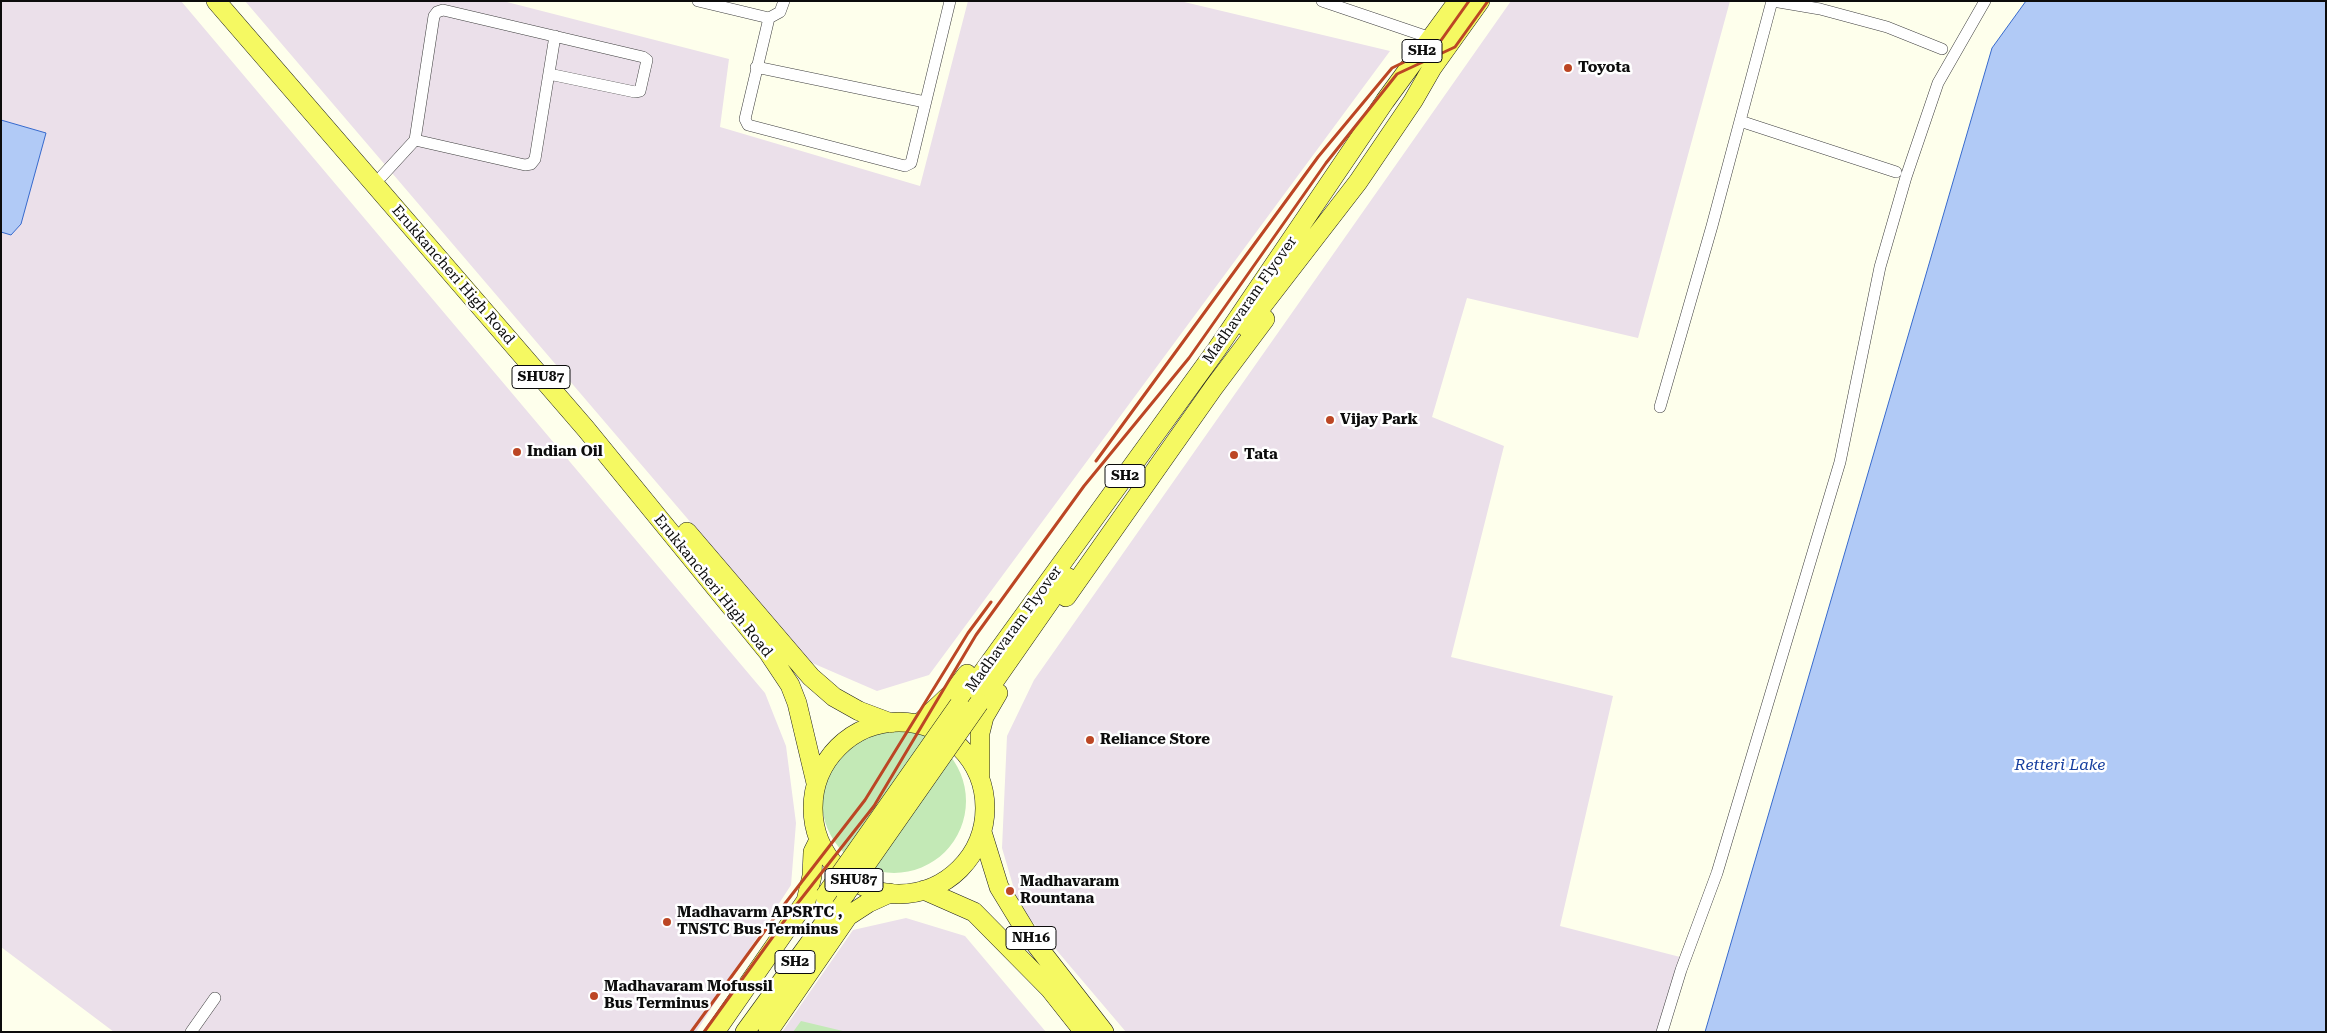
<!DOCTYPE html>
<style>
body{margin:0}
#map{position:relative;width:2327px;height:1033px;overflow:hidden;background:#feffec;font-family:"Roboto Serif",serif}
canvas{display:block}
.frame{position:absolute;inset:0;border:2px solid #0c0c0c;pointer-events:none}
</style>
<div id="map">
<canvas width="2327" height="1033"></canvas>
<div class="frame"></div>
</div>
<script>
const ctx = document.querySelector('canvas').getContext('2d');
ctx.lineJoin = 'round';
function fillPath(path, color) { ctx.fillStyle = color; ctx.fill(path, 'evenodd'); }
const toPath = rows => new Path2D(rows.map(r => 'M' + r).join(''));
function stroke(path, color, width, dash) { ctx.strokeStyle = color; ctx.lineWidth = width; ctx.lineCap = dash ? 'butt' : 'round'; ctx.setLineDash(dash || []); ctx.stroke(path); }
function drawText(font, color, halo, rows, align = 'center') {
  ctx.font = font + ' "Roboto Serif",serif'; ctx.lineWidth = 5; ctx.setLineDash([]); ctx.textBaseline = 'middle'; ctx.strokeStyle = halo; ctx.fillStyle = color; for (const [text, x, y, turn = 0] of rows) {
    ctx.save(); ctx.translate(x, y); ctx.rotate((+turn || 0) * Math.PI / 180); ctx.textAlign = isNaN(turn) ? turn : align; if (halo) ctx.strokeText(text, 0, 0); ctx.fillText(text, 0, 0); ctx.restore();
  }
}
fillPath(toPath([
 [1,1,181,1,765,693,786,746,796,823,791,885,696,1032,114,1032,1,947],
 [245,1,503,1,729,59,720,127,920,186,968,1,1180,1,1390,51,929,675,877,691,810,662],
 [1511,1,1730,1,1638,338,1467,298,1432,417,1504,446,1451,657,1613,696,1560,926,1684,958,1664,1032,1126,1032,1019,906,1002,848,1007,736,1034,680],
 [906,918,965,936,1046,1032,782,1032,853,930]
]), '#ebe0ea');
fillPath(toPath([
 '822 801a72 72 0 1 1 144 0a72 72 0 1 1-144 0Z',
 [801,1021,847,1032,793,1032]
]), '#c3e9b6');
const water = toPath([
 [2026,1,2326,1,2326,1032,1705,1032,1992,48,2026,1],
 [1,120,46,133,21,224,11,235,1,232,1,120]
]);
fillPath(water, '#b1caf6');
stroke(water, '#376acd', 1);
const street = toPath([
 [698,1,769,18,745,119,748,125,905,166,911,163,950,1],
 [1322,1,1431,38],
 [1773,1,1820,9,1887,27,1942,49],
 [769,18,780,12,784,1],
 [756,67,925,102],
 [1740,121,1896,172],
 [415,140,525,165,531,164,535,159,555,36],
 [382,176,415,140,434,16,437,12,443,10,643,57,647,60,640,91,635,92,549,74],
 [1660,407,1712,226,1772,1],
 [191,1032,215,998],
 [1662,1032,1681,970,1717,873,1840,462,1880,267,1906,177,1938,83,1985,1]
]);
const primary = toPath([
 [216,1,586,429,768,652,790,685,797,703,816,783],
 [1246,327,1358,182,1413,101,1432,68,1480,1],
 [687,532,811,677,834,697,859,711,891,723],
 [1066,597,1214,387,1265,319],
 [979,703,1067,577],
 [959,705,1217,349,1385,101,1458,1],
 '813 808a86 86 0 1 1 172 0a86 86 0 1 1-172 0Z',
 [919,724,954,691,967,674],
 [980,776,980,733,984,717,998,693],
 [982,832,999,887,1027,933,1104,1032],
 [924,890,974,912,1050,989,1084,1032],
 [715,1032,806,901,812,876,813,852,819,840],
 [745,1032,846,893],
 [768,1032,848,916,868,903,890,893]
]);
stroke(street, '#3f3f3f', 12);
stroke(primary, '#1d1d1d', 20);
stroke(street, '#fff', 11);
stroke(primary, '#f5f962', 19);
stroke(toPath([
 [1096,461,1318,157,1392,68,1437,46,1469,1],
 [691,1032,780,910,865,800,968,633,991,602],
 [704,1032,790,913,874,806,976,635,1084,486,1189,358,1326,163,1397,74,1455,47,1488,1]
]), '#bc4624', 3);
const primaryBridge = toPath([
 [846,893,979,703],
 [825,896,959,705]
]);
stroke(primaryBridge, '#1d1d1d', 20, []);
stroke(primaryBridge, '#f5f962', 19);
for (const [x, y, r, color] of [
 [1568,68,5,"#bc4624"],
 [1330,420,5,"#bc4624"],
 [517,452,5,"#bc4624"],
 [1234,455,5,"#bc4624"],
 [1090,740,5,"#bc4624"],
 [1010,891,5,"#bc4624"],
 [667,922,5,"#bc4624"],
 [594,996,5,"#bc4624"]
]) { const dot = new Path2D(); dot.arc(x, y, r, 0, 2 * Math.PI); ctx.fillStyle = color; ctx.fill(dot); stroke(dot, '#fff', 2); }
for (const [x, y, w] of [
 [1422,51,40],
 [541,377,58],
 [1125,476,40],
 [854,880,58],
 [1031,938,50],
 [795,962,40]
]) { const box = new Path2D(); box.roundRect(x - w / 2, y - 11.5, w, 23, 4); ctx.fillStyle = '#fff'; ctx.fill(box); stroke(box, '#0c0c0c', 1); }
drawText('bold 14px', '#0c0c0c', null, [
 ["SH2",1422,51],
 ["SHU87",541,377],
 ["SH2",1125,476],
 ["SHU87",854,880],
 ["NH16",1031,938],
 ["SH2",795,962]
]);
drawText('bold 15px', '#0c0c0c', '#fff', [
 ["Toyota",1578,68],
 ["Vijay Park",1340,420],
 ["Indian Oil",527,452],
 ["Tata",1244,455],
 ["Reliance Store",1100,740],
 ["Madhavaram",1020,882],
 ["Rountana",1020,899],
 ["Madhavarm APSRTC ,",677,913],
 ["TNSTC Bus Terminus",677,930],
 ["Madhavaram Mofussil",604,987],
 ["Bus Terminus",604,1004]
], 'left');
drawText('15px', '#0c0c0c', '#fff', [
 ["Erukkancheri High Road",453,275,49],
 ["Madhavaram Flyover",1250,300,-55],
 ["Erukkancheri High Road",713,586,51],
 ["Madhavaram Flyover",1014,629,-54]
]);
drawText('italic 16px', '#163e9e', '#fff', [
 ["Retteri Lake",2060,765]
]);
</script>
